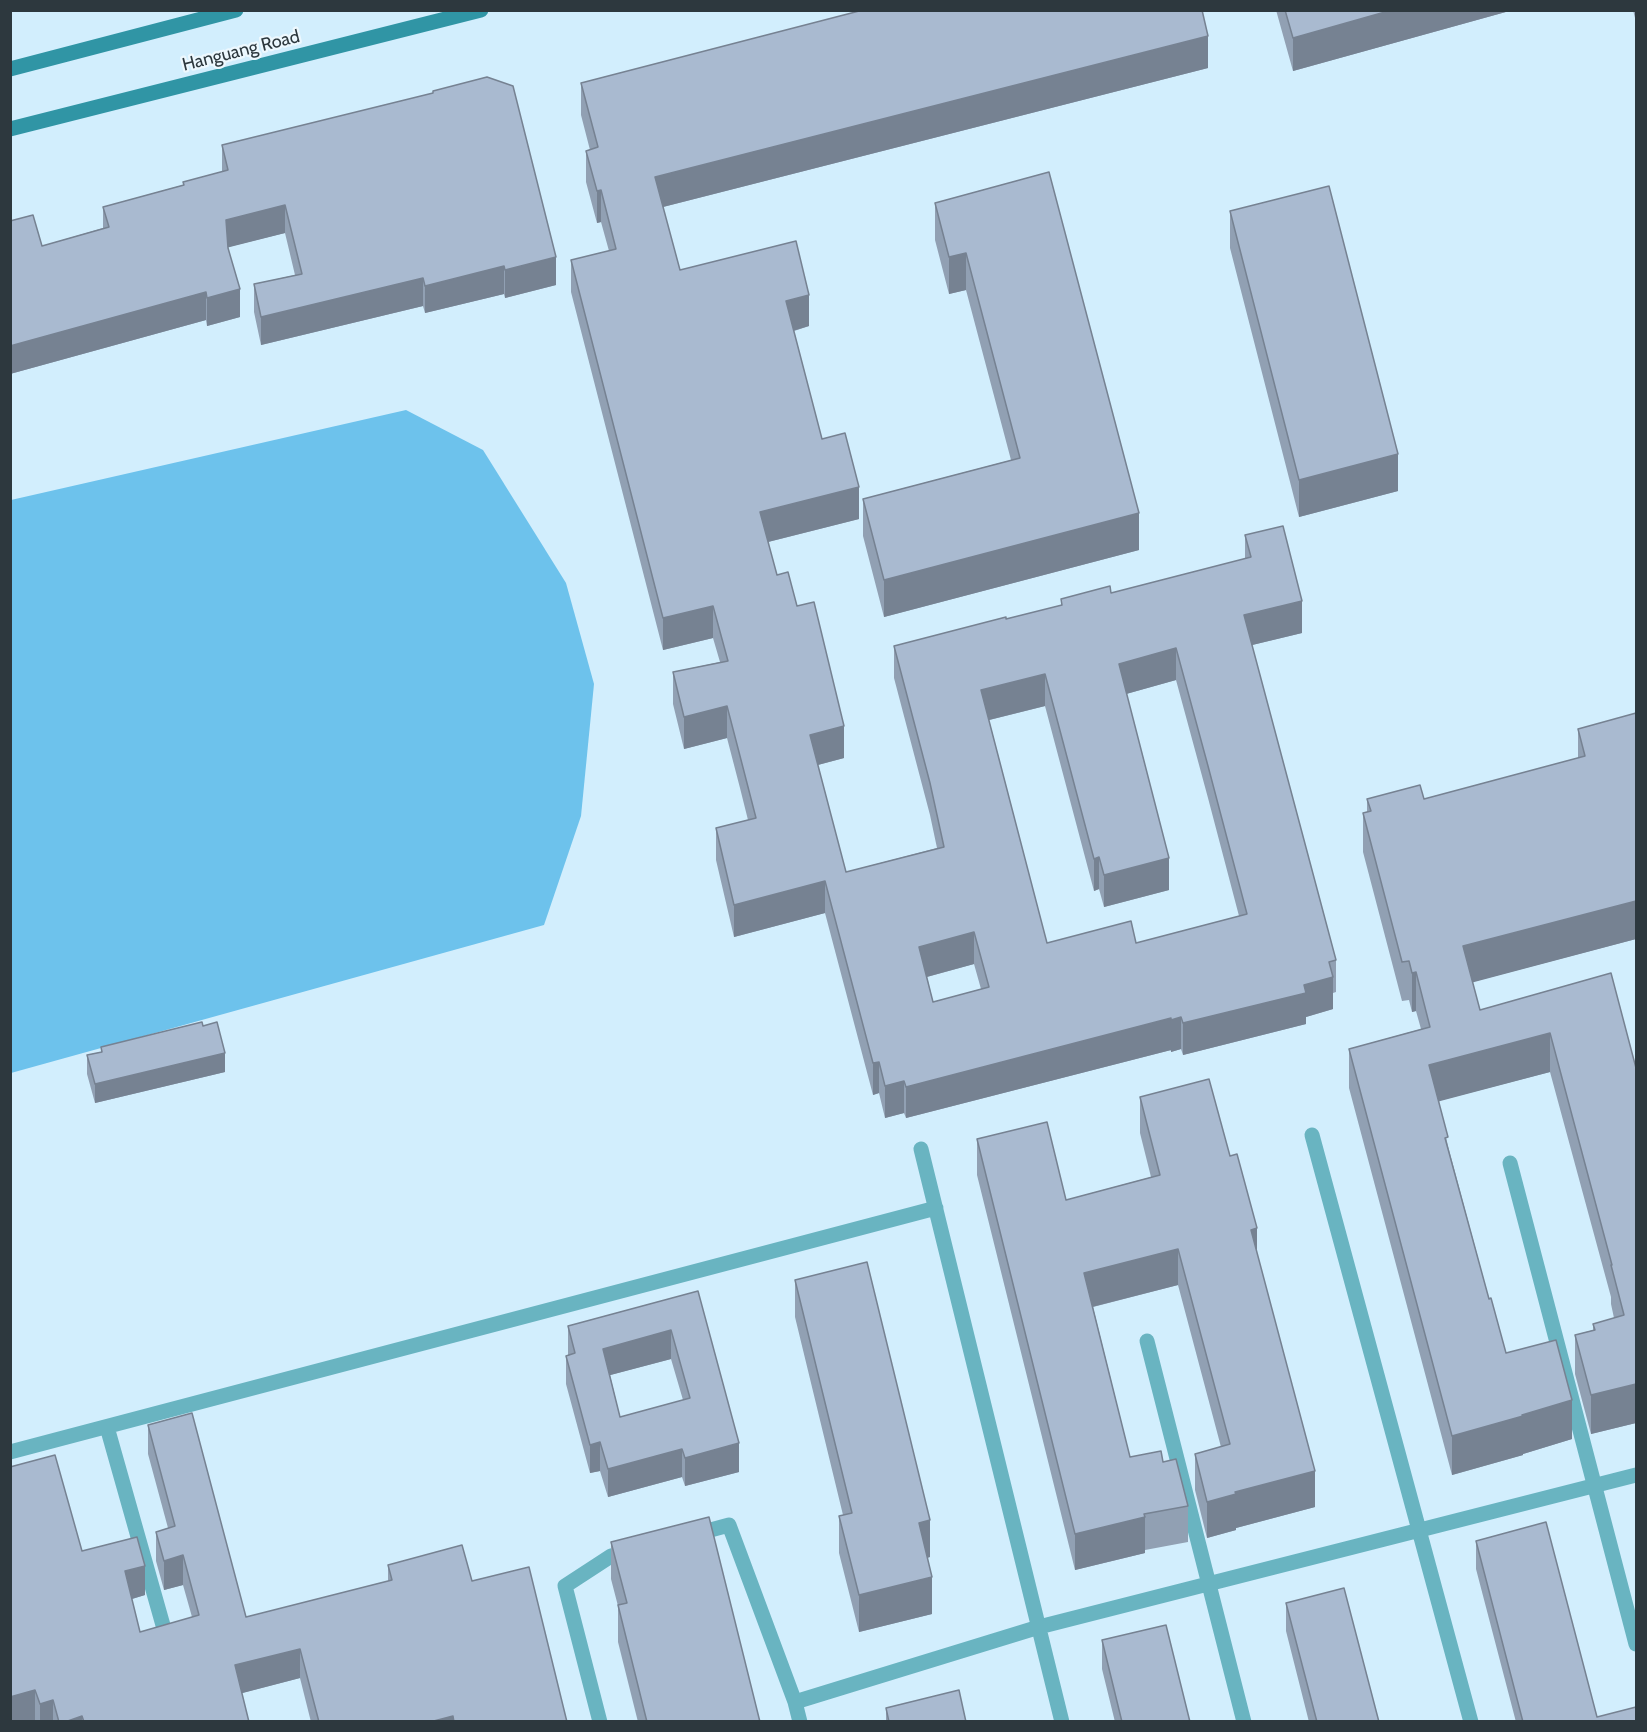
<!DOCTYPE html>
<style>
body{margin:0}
#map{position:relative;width:1647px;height:1732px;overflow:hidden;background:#d2eefd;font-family:Cabin,sans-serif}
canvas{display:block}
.frame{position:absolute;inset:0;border:12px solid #2d383e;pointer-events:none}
</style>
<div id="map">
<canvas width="1647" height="1732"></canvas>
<div class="frame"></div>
</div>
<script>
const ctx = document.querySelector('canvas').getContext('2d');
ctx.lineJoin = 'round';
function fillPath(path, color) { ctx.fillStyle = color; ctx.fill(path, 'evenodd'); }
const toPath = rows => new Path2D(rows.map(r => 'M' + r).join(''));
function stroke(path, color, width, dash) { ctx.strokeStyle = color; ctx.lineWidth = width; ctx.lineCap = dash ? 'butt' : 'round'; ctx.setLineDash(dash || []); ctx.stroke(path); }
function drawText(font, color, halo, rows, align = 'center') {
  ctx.font = font + ' Cabin,sans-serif'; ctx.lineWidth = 4.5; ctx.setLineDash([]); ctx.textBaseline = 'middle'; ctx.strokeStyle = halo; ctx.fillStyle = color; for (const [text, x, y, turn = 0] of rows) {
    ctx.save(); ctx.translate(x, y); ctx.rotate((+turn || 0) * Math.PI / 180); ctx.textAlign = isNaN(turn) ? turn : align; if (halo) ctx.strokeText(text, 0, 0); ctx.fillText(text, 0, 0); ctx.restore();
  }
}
fillPath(toPath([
 [406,410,483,450,566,583,594,684,581,816,544,925,11,1073,11,500]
]), '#6dc2ec');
stroke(toPath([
 [1312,1135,1471,1722],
 [921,1149,1062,1722],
 [1510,1163,1636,1644],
 [1147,1341,1244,1722],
 [107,1427,168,1643],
 [10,1452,936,1208],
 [692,1535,729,1525,795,1702],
 [600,1722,565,1586,611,1556,631,1551],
 [800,1722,795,1702,1039,1627,1636,1475]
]), '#69b4c1', 15);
stroke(toPath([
 [10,69,236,10],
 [10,129,481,10]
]), '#3095a5', 15);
fillPath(toPath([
 [1276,10,1513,10,1293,71],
 [1633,10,1636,10,1636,22],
 [1208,68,663,207,680,270,809,326,794,331,822,439,859,519,768,542,777,575,797,606,844,758,818,765,846,872,937,848,930,815,894,678,894,646,1061,606,1061,599,1111,593,1245,559,1245,535,1302,633,1252,645,1336,960,1336,992,1333,993,1333,1009,1306,1017,1306,1024,1183,1055,1181,1049,1171,1052,1171,1050,906,1118,904,1113,885,1118,879,1093,873,1095,825,913,734,937,716,860,716,828,748,820,740,788,727,738,684,749,673,704,673,672,720,662,713,638,663,650,571,292,571,260,609,251,601,222,597,223,586,182,586,151,590,150,581,115,581,83],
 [1176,680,1208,798,1239,916,1136,943,1047,943,989,720,1045,706,1094,891,1099,889,1104,907,1169,890,1126,694],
 [974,964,981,989,933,1002,927,977],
 [222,145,556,285,505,298,504,294,425,313,423,306,261,345,254,312,254,284,295,275,285,233,228,247,240,317,207,326,206,320,10,374,42,246,103,228,103,207,183,185,183,182,222,172],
 [1049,172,1139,550,884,617,863,536,863,499,1011,460,966,290,949,294,935,240,935,203],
 [1230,211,1398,491,1299,517,1230,248],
 [1578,729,1636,939,1472,982,1480,1010,1611,973,1636,1068,1636,1423,1591,1434,1575,1374,1575,1335,1593,1330,1593,1324,1614,1318,1611,1304,1611,1297,1550,1072,1438,1101,1448,1146,1489,1299,1506,1353,1572,1439,1523,1454,1523,1455,1452,1475,1349,1088,1349,1049,1421,1029,1416,1011,1412,1012,1409,1000,1402,1001,1363,852,1363,813,1367,812,1367,799,1424,799,1578,758],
 [203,1026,225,1072,95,1103,87,1074,87,1055,101,1052,101,1047],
 [1140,1097,1230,1156,1257,1255,1315,1507,1236,1528,1236,1530,1207,1538,1195,1490,1195,1454,1221,1447,1178,1285,1093,1307,1130,1457,1163,1462,1188,1506,1188,1542,1145,1550,1145,1553,1075,1570,977,1175,977,1139,1066,1200,1151,1177,1140,1133],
 [795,1280,930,1557,927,1558,932,1614,859,1632,839,1553,839,1516,843,1515,795,1317],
 [698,1291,739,1472,685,1486,682,1477,608,1497,600,1471,590,1473,566,1384,566,1356,568,1355,568,1326],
 [671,1359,683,1400,620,1417,610,1375],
 [148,1425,246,1617,388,1581,388,1565,472,1581,567,1722,311,1722,300,1678,242,1693,249,1722,35,1722,35,1720,29,1722,10,1722,82,1551,145,1595,132,1599,140,1632,192,1617,183,1585,164,1590,156,1561,156,1532,168,1528,148,1454],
 [1476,1541,1597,1717,1636,1722,1516,1722,1476,1569],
 [611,1542,760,1722,638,1722,618,1642,618,1606,611,1579],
 [1286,1603,1379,1722,1309,1722,1286,1631],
 [1102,1640,1190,1722,1115,1722,1102,1669],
 [886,1708,966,1722,886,1722]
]), '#91a0b3');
fillPath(toPath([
 [1392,10,1513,10,1293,71,1293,38],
 [1208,36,1208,68,655,209,655,177],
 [601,190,601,222,597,223,597,191],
 [285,205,285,233,226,248,226,220],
 [966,253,966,290,949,294,949,257],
 [556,257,556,285,505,298,505,270],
 [504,266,504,294,425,313,425,286],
 [423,278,423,306,261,345,261,317],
 [240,289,240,317,207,326,207,298],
 [206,292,206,320,10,374,10,346],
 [809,295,809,326,786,333,786,301],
 [1398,454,1398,491,1299,517,1299,480],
 [859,487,859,519,760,544,760,512],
 [1139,513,1139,550,884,617,884,580],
 [1302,601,1302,633,1244,647,1244,615],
 [713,606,713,638,663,650,663,618],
 [1176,648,1176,680,1119,696,1119,664],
 [1045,674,1045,706,981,722,981,690],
 [727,706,727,738,684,749,684,717],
 [844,726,844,758,810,767,810,735],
 [1099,857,1099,889,1094,891,1094,859],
 [1169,858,1169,890,1104,907,1104,875],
 [825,881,825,913,734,937,734,905],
 [1636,901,1636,939,1463,985,1463,946],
 [974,932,974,964,919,979,919,947],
 [1416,972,1416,1011,1412,1012,1412,973],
 [1333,977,1333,1009,1306,1017,1306,1024,1183,1055,1183,1023,1304,985],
 [1181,1017,1181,1049,1171,1052,1171,1020],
 [1171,1018,1171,1050,906,1118,906,1087],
 [1550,1033,1550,1072,1429,1104,1429,1065],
 [225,1053,225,1072,95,1103,95,1084],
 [879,1062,879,1093,873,1095,873,1063],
 [904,1081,904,1113,885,1118,885,1086],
 [1257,1228,1257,1265,1251,1230],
 [1178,1249,1178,1285,1084,1309,1084,1273],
 [671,1330,671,1359,603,1377,603,1349],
 [1636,1384,1636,1423,1591,1434,1591,1395],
 [1572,1400,1572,1439,1523,1454,1523,1455,1452,1475,1452,1436],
 [600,1442,600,1471,590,1473,590,1445],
 [739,1443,739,1472,685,1486,685,1458],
 [682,1449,682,1477,608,1497,608,1469],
 [1315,1471,1315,1507,1236,1528,1236,1530,1207,1538,1207,1502,1235,1492],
 [1145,1517,1145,1553,1075,1570,1075,1534],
 [930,1520,930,1557,919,1560,919,1523],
 [183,1555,183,1585,164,1590,164,1561],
 [145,1566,145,1595,125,1601,125,1571],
 [932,1577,932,1614,859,1632,859,1595],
 [300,1649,300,1678,235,1695,235,1665],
 [35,1690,35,1720,29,1722,10,1722,10,1697],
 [53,1700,53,1722,40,1722,40,1704],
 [82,1716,82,1722,65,1722],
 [453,1716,453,1722,430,1722]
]), '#768292');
const building = toPath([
 [863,10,1202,10,1208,36,655,177,680,270,796,241,809,295,786,301,822,439,845,433,859,487,760,512,777,575,788,572,797,606,814,602,844,726,810,735,846,872,944,847,930,783,894,646,1006,617,1006,619,1062,605,1061,599,1110,586,1111,593,1251,557,1245,535,1283,526,1302,601,1244,615,1336,960,1329,962,1333,977,1304,985,1306,993,1183,1023,1181,1017,1171,1020,1171,1018,906,1087,904,1081,885,1086,879,1062,873,1063,825,881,734,905,716,828,756,818,740,756,727,706,684,717,673,672,728,661,713,606,663,618,571,260,616,249,601,190,597,191,586,151,598,147,581,83,863,10],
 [1176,648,1208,766,1247,914,1136,943,1131,921,1047,943,981,690,1045,674,1094,859,1099,857,1104,875,1169,858,1119,664,1176,648],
 [974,932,989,987,933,1002,919,947,974,932],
 [1285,10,1392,10,1293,38,1285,10],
 [487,77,513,86,556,257,505,270,504,266,425,286,423,278,261,317,254,284,302,274,285,205,226,220,228,248,240,289,207,298,206,292,10,346,10,221,33,215,42,246,109,227,103,207,184,185,183,182,228,170,222,145,433,93,433,91,487,77],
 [1049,172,1139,513,884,580,863,499,1020,458,966,253,949,257,935,203,1049,172],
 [1329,186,1398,454,1299,480,1230,211,1329,186],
 [1636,713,1636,901,1463,946,1480,1010,1611,973,1636,1068,1636,1384,1591,1395,1575,1335,1595,1330,1593,1324,1624,1315,1611,1265,1612,1265,1550,1033,1429,1065,1448,1137,1445,1138,1489,1299,1491,1298,1506,1353,1556,1340,1572,1400,1522,1415,1523,1416,1452,1436,1349,1049,1430,1027,1416,972,1412,973,1409,961,1402,962,1363,813,1371,811,1367,799,1420,785,1424,799,1585,756,1578,729,1636,713],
 [202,1022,203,1026,217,1022,225,1053,95,1084,87,1055,102,1052,101,1047,202,1022],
 [1209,1079,1230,1156,1237,1154,1257,1228,1251,1230,1315,1471,1235,1492,1236,1494,1207,1502,1195,1454,1230,1444,1178,1249,1084,1273,1130,1457,1161,1451,1163,1462,1176,1459,1188,1506,1144,1514,1145,1517,1075,1534,977,1139,1047,1122,1066,1200,1160,1175,1140,1097,1209,1079],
 [867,1262,930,1520,919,1523,932,1577,859,1595,839,1516,852,1513,795,1280,867,1262],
 [698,1291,739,1443,685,1458,682,1449,608,1469,600,1442,590,1445,566,1356,575,1353,568,1326,698,1291],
 [671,1330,690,1398,620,1417,603,1349,671,1330],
 [192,1413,246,1617,392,1580,388,1565,462,1545,472,1581,529,1567,567,1722,454,1722,453,1716,430,1722,319,1722,300,1649,235,1665,249,1722,84,1722,82,1716,65,1722,59,1722,53,1700,40,1704,35,1690,10,1697,10,1467,55,1455,82,1551,137,1537,145,1566,125,1571,140,1632,199,1615,183,1555,164,1561,156,1532,175,1526,148,1425,192,1413],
 [709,1517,760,1722,647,1722,618,1605,627,1603,611,1542,709,1517],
 [1546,1522,1597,1717,1636,1707,1636,1722,1523,1722,1476,1541,1546,1522],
 [1344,1588,1379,1722,1317,1722,1286,1603,1344,1588],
 [1166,1625,1190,1722,1122,1722,1102,1640,1166,1625],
 [959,1690,966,1722,889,1722,886,1708,959,1690]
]);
fillPath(building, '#a9bad0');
stroke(building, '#768292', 1.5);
drawText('18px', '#2d383e', '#edf8fe', [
 ["Hanguang Road",241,51,-14]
]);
</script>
